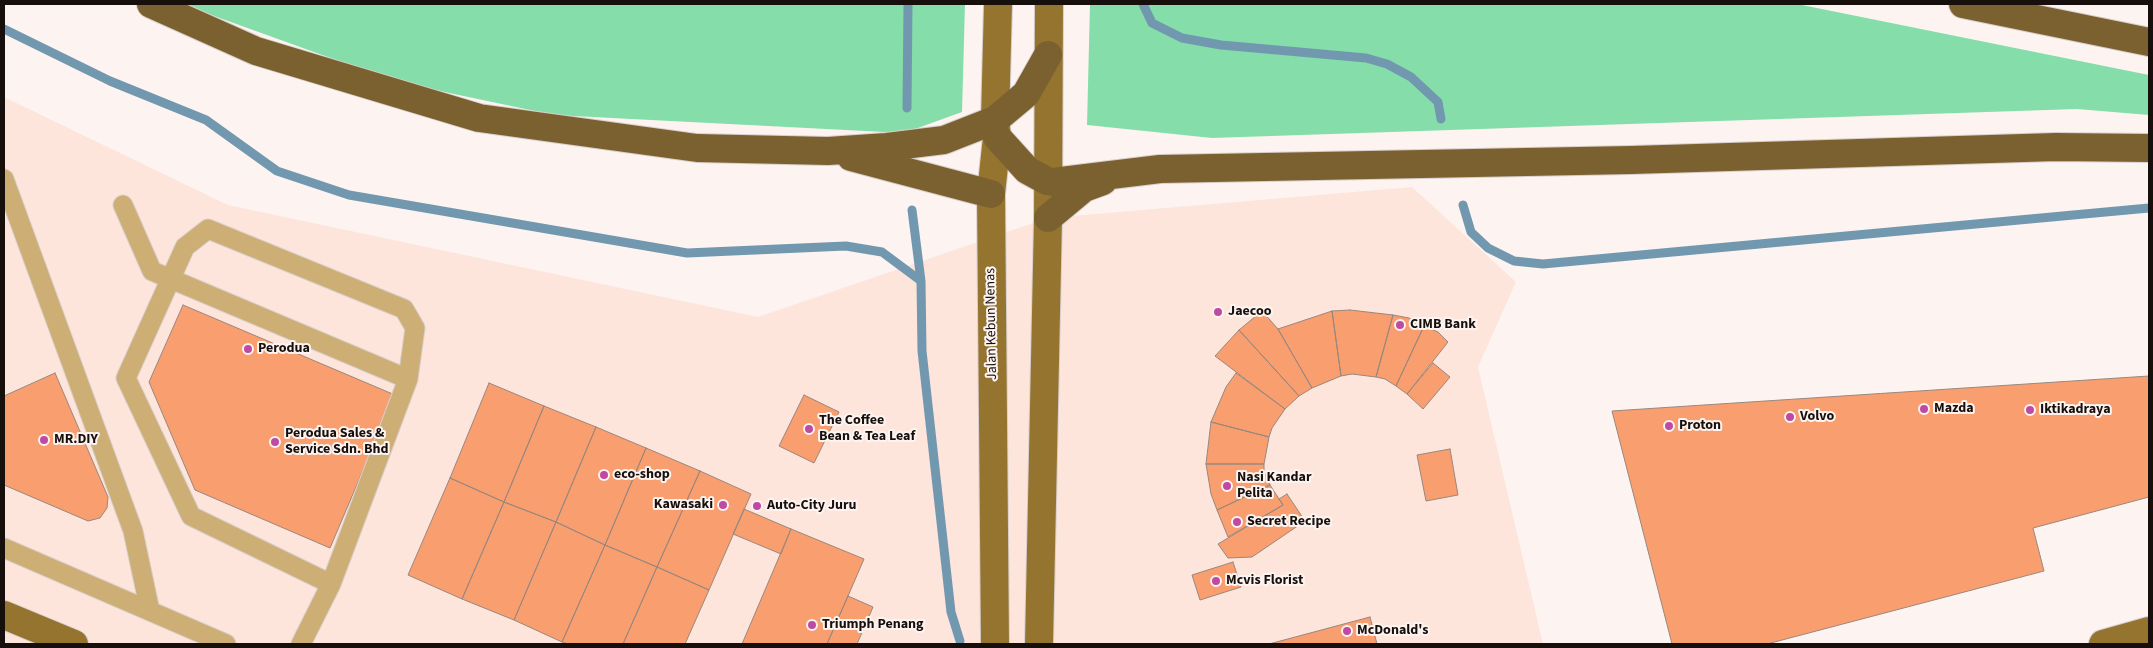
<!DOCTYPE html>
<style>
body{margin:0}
#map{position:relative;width:2153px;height:648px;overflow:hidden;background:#fdf4f1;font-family:"Source Sans 3",sans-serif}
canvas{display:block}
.frame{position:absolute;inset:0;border:5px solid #160f0c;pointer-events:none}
</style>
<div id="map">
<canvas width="2153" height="648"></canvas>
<div class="frame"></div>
</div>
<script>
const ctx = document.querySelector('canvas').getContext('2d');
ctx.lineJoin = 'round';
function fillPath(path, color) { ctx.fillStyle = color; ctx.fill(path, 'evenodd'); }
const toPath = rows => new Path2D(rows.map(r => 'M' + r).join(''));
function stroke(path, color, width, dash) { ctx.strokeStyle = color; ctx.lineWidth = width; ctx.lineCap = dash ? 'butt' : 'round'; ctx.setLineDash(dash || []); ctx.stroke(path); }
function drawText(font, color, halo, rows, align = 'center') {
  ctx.font = font + ' "Source Sans 3",sans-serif'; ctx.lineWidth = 4; ctx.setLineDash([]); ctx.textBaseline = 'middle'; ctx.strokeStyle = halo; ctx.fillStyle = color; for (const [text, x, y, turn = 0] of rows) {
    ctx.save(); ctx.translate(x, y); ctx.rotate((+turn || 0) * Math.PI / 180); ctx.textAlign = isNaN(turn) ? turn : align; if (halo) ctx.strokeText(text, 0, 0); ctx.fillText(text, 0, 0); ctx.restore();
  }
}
fillPath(toPath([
 [4,97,228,205,758,317,1048,218,1412,187,1516,282,1478,367,1543,644,4,644]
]), '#fde5dc');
fillPath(toPath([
 [181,4,965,4,962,112,904,133,554,115,397,82],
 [1090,4,1797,4,2149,75,2149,115,2077,109,1212,138,1087,125]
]), '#85dea9');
stroke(toPath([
 [1143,4,1152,23,1182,38,1221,45,1366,58,1387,64,1411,77,1438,102,1441,119],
 [4,29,110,81,206,120,277,171,349,195,687,253,846,246,882,252,921,281,922,351,951,612,960,641],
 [907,108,908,4],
 [1463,205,1471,232,1488,248,1514,261,1543,264,2149,208],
 [912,210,921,281]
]), '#7298af', 9);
const building = toPath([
 [183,305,395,395,330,548,195,490,149,382,183,305],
 [1350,310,1393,315,1376,377,1352,374,1341,376,1332,311,1350,310],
 [1262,311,1278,329,1312,388,1299,396,1239,330,1262,311],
 [1332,311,1341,376,1312,388,1278,329,1332,311],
 [1393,315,1409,318,1424,326,1396,386,1385,379,1376,377,1393,315],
 [1424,326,1438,332,1448,342,1407,394,1396,386,1424,326],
 [1239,330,1299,396,1285,409,1215,356,1239,330],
 [1433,363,1450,377,1423,409,1407,394,1433,363],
 [55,373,108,497,107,508,100,518,88,521,4,485,4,396,55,373],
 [1236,373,1285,409,1272,428,1269,437,1211,422,1226,387,1236,373],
 [2149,376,2149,497,2033,528,2044,571,1767,644,1672,644,1612,411,2149,376],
 [489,383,544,406,504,502,450,478,489,383],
 [804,395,839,412,814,463,779,446,804,395],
 [544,406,596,427,556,522,504,502,544,406],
 [1211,422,1269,437,1264,464,1206,464,1211,422],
 [596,427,646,448,605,545,556,522,596,427],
 [646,448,700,471,657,567,605,545,646,448],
 [1450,449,1458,495,1426,501,1417,455,1450,449],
 [1206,464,1264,464,1264,472,1270,485,1217,510,1211,494,1206,464],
 [700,471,751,494,709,590,657,567,700,471],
 [450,478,504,502,462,599,408,575,450,478],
 [1270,485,1283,505,1228,537,1217,510,1270,485],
 [1287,494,1305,521,1252,557,1228,558,1218,544,1283,505,1279,499,1287,494],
 [504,502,556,522,514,620,462,599,504,502],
 [744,509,791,529,781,554,733,534,744,509],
 [556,522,605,545,562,642,514,620,556,522],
 [791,529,864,559,848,596,827,644,742,644,791,529],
 [605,545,657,567,623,644,568,644,562,642,605,545],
 [1233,562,1241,587,1200,600,1192,575,1233,562],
 [657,567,709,590,685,644,623,644,657,567],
 [848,596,873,607,857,644,827,644,848,596],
 [1370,617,1377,644,1269,644,1370,617]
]);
fillPath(building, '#f99e6f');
stroke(building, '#9a877e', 1);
const service = toPath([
 [4,179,133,531,150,611],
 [123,205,152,271,408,379],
 [4,548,226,644],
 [301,644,331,584,408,379,415,328,404,309,208,229,185,247,126,378,191,516,331,584]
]);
const primary = toPath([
 [4,615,74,644],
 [995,644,991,194,997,137,995,120,998,4],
 [1039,644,1048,218,1049,4],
 [2103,644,2149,631]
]);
const motorway = toPath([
 [151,4,256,51,479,118,697,148,828,151,887,147,944,140,995,120,1026,94,1048,55],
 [1963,4,2149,42],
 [997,137,1027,170,1047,181,1053,182,1160,169,1631,160,2056,147,2149,148],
 [851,157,991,194],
 [1048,218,1084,188,1103,181]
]);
stroke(service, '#d8cfcc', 21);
stroke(primary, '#d8cfcc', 30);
stroke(motorway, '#d8cfcc', 30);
stroke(service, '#cdae74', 19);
stroke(primary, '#957430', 28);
stroke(motorway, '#7b6130', 28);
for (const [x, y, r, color] of [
 [1218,312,5,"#be4aa3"],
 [1400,325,5,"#be4aa3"],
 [248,349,5,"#be4aa3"],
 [1924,409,5,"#be4aa3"],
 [2030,410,5,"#be4aa3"],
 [1790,417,5,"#be4aa3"],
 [1669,426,5,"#be4aa3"],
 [809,429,5,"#be4aa3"],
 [44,440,5,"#be4aa3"],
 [275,442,5,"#be4aa3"],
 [604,475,5,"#be4aa3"],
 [1227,486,5,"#be4aa3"],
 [723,505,5,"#be4aa3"],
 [757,506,5,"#be4aa3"],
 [1237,522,5,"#be4aa3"],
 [1216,581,5,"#be4aa3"],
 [812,625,5,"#be4aa3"],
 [1347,631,5,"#be4aa3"]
]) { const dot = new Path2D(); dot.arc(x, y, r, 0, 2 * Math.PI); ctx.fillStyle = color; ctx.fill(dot); stroke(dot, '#fdf4f1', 2); }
drawText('bold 14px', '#160f0c', '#fdf4f1', [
 ["Jaecoo",1228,312],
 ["CIMB Bank",1410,325],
 ["Perodua",258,349],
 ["Mazda",1934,409],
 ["Iktikadraya",2040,410],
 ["Volvo",1800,417],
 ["The Coffee",819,421],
 ["Bean & Tea Leaf",819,437],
 ["Proton",1679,426],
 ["Perodua Sales &",285,434],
 ["Service Sdn. Bhd",285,450],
 ["MR.DIY",54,440],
 ["eco-shop",614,475],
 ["Nasi Kandar",1237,478],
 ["Pelita",1237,494],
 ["Kawasaki",713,505,"right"],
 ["Auto-City Juru",767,506],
 ["Secret Recipe",1247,522],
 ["Mcvis Florist",1226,581],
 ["Triumph Penang",822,625],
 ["McDonald's",1357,631]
], 'left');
drawText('14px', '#160f0c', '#fdf4f1', [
 ["Jalan Kebun Nenas",992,324,-91]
]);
</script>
